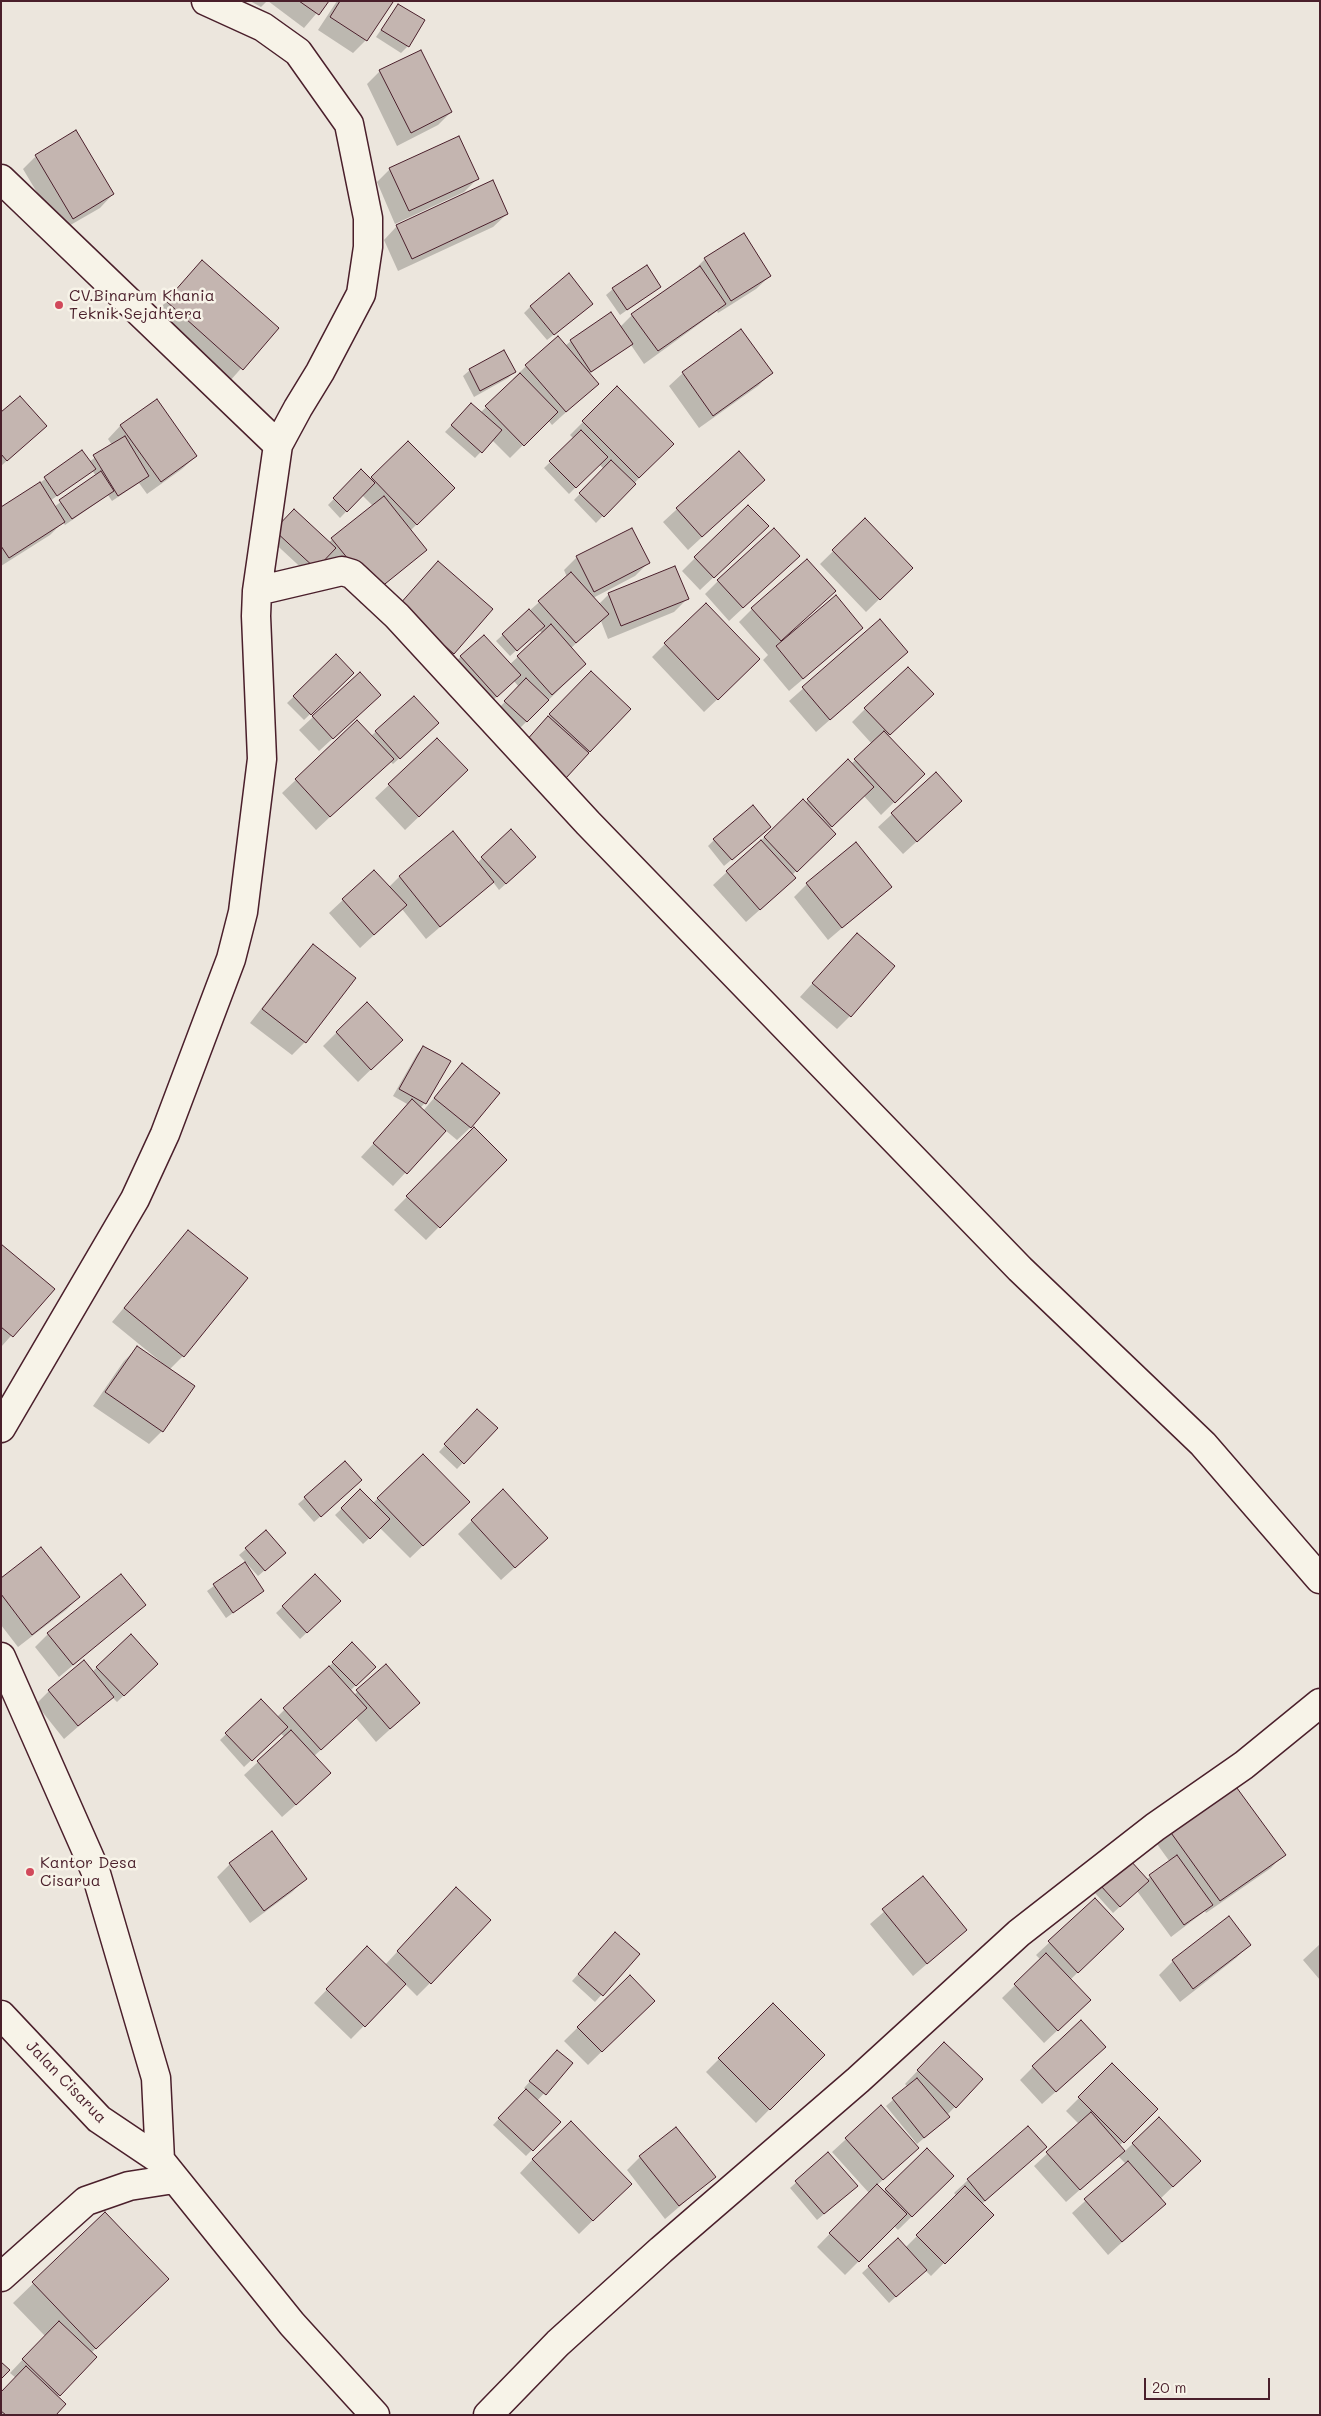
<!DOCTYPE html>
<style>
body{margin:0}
#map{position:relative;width:1321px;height:2416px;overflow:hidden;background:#ece6dd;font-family:Mali,sans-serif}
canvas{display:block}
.frame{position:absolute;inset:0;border:2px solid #4a1f2b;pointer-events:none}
.scale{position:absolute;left:1144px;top:2378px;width:126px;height:22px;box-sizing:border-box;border:2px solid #4a1f2b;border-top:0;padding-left:6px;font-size:15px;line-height:18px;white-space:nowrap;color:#4a1f2b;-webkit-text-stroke:4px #f7f3e8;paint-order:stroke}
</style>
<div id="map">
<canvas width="1321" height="2416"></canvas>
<div class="frame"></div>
<div class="scale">20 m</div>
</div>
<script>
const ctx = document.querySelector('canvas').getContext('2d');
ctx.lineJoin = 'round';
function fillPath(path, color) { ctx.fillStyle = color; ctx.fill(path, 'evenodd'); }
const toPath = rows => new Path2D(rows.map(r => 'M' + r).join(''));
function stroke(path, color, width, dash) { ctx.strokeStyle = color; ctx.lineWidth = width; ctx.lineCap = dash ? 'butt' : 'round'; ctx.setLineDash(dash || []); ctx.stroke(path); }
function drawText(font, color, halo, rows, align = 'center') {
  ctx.font = font + ' Mali,sans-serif'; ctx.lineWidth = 5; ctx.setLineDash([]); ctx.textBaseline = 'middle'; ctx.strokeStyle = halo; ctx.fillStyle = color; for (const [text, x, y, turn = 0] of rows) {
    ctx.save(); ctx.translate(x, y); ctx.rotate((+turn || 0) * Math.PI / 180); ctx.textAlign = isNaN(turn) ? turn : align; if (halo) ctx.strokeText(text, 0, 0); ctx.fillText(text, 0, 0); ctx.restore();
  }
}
fillPath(toPath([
 [250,1,267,1,261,7],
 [268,1,327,1,304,28],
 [337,1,389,1,366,40,353,53,318,30],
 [398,5,408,46,401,53,376,37],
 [380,71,451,112,438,125,397,146,367,84],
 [36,156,113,194,100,208,60,231,23,169],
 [390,169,477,179,464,192,395,224,377,182],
 [507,214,493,227,398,271,384,240,397,226],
 [705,259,770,276,756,289,718,313,717,311,644,364,631,345,589,374,597,384,552,425,548,420,510,458,492,440,475,458,445,432,465,411,480,413,514,380,513,379,526,366,565,346,571,341,620,327,632,315,692,272],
 [202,262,277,328,229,382,154,315],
 [660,287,620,315,606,295,613,289],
 [530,307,585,310,547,340,524,313],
 [470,370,514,372,508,378,474,397,463,376],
 [683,373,771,373,758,386,699,428,669,386],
 [617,388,672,444,596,523,574,500,604,469,599,464,569,494,544,468,574,439,570,435],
 [1,414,46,426,1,466],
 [121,425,196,456,182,469,147,494,139,483,112,501,108,495,65,525,63,522,50,535,1,566,1,509,37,485,82,452,89,462,112,445,108,439],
 [92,470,96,476,54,507,50,501],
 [408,443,453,488,410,531,425,550,361,604,324,559,309,575,268,537,287,517,328,543,373,506,362,495,340,518,328,505,361,471,370,480],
 [739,452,750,493,688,550,663,522],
 [865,520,911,568,866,612,820,564],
 [754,539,700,590,682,571,695,558],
 [577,557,648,563,635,576,593,598,599,604,609,594,687,599,674,612,608,639,601,621,571,648,572,677,520,728,499,708,519,687,514,681,490,703,454,663,483,636,509,665,543,634,539,630,510,656,496,641,567,577,564,570],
 [438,562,453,653,440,666,387,619],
 [785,569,729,621,705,594,718,581],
 [752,609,797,629,848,641,789,691,763,660,768,655,739,622],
 [880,621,907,652,816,732,789,701],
 [665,644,745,673,704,712,652,657],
 [336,656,352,673,304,720,287,703],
 [591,673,629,709,559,784,537,728],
 [414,697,431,729,393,764,390,761,316,830,282,793,357,722,371,736],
 [919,707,888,736,923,774,881,815,864,796,829,829,821,847,792,875,781,891,746,922,713,885,803,801,805,803,848,761,851,764,872,744,852,722,865,709],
 [366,708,319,751,299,730,313,717],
 [437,740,453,784,405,830,375,798],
 [936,774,947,814,903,854,878,827],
 [511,831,528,864,499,890,493,882,426,939,402,909,360,948,329,913,374,871,389,887,400,876,477,863],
 [763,833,724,866,708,846,714,840],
 [807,884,890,887,828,940,794,897],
 [857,934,850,1016,837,1029,800,997],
 [313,945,305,1042,292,1055,250,1023,300,959],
 [337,1032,388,1053,358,1082,323,1046],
 [423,1047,425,1103,420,1108,423,1111,462,1065,471,1127,457,1140,445,1130,393,1186,361,1157,409,1105,393,1096,417,1054],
 [474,1129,505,1160,426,1240,394,1210],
 [188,1231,183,1356,169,1370,162,1431,149,1444,93,1406,124,1361,137,1348,160,1364,161,1362,112,1322],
 [1,1246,53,1289,1,1347],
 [477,1410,496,1428,457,1469,439,1452],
 [423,1455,455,1515,410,1558,380,1528,363,1544,335,1515,360,1491,373,1503],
 [354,1487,314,1522,298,1504,305,1498],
 [503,1491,533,1551,501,1580,458,1534],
 [246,1549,278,1559,258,1576,239,1555],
 [244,1564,263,1591,226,1618,207,1591],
 [315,1576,340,1601,300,1639,276,1613],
 [1,1580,79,1597,66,1610,18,1647,1,1625],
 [145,1605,59,1677,35,1647,48,1634],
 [131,1636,157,1664,117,1702,112,1697,64,1739,36,1704,49,1691,92,1672],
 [352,1644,374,1667,350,1691,354,1695,386,1666,419,1703,376,1742,356,1718,313,1757,316,1787,282,1817,244,1775,285,1737,280,1733,244,1767,220,1740,261,1701,277,1717],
 [1170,1831,1284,1854,1271,1868,1206,1913,1205,1911,1171,1937,1137,1891,1113,1913,1095,1893,1130,1861,1146,1880,1170,1862,1157,1844],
 [230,1864,305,1879,292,1892,250,1923,217,1877],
 [923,1878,966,1930,913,1976,870,1924],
 [1095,1900,1109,1942,1070,1980,1076,2013,1044,2043,1002,1998,1041,1960,1036,1955],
 [443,1902,430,1983,417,1996,405,1984,351,2039,314,2003,367,1948,385,1965],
 [1229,1918,1249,1945,1236,1958,1180,2002,1159,1975,1173,1961],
 [609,1940,638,1954,595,2002,572,1981],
 [1320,1944,1320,1980,1303,1960],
 [630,1976,653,2001,588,2065,564,2041],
 [773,2005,823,2055,756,2123,706,2072],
 [944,2043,982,2079,947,2115,942,2123,917,2144,886,2106,908,2087,905,2084],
 [551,2058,571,2063,537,2101,559,2122,526,2156,493,2125,526,2090,524,2088],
 [1091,2060,1042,2104,1020,2080,1033,2067],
 [1112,2065,1156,2109,1119,2146,1124,2152,1159,2118,1186,2174,1160,2199,1164,2204,1108,2255,1072,2213,1126,2164,1118,2156,1066,2202,1034,2166,1079,2124,1066,2111],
 [881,2107,904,2161,876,2186,883,2192,927,2150,953,2176,898,2230,894,2226,845,2275,817,2247,869,2193,832,2152],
 [1045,2147,982,2204,979,2228,931,2276,925,2270,889,2303,862,2273,898,2240,905,2248,957,2196,954,2193,968,2180],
 [828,2154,850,2192,817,2220,790,2188],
 [640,2157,714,2177,665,2219,627,2170],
 [533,2159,617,2197,579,2234,520,2173],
 [105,2214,148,2298,91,2353,96,2358,57,2397,54,2415,1,2415,1,2393,16,2378,10,2373,45,2336,13,2303]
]), '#0003');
const building = toPath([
 [299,1,329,1,319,15,299,1],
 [340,1,391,1,393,2,367,41,330,17,340,1],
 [398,4,425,20,409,47,381,30,398,4],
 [421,50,452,112,411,133,379,70,421,50],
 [76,130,114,194,73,219,35,155,76,130],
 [459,136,479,179,409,211,389,168,459,136],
 [493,180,508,214,412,259,396,225,493,180],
 [744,233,771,276,731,301,704,258,744,233],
 [202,260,279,328,243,370,166,301,202,260],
 [647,265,661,287,627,310,612,288,647,265],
 [700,266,726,304,658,351,631,314,700,266],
 [569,273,593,304,554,335,530,306,569,273],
 [611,312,633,344,591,372,570,340,611,312],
 [741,329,773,373,713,416,682,372,741,329],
 [558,336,599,384,566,412,525,365,558,336],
 [504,350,516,372,480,391,469,369,504,350],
 [520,373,558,412,524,446,485,406,520,373],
 [617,386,674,444,639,478,582,421,617,386],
 [20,396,47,426,7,461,1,454,1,412,20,396],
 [157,399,197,456,161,482,120,425,157,399],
 [471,403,502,430,482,453,451,425,471,403],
 [581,430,608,457,576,488,549,461,581,430],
 [125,436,149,476,118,496,93,455,125,436],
 [408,441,455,488,417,525,371,477,408,441],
 [82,450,96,469,57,496,44,477,82,450],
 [739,451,765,480,702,537,676,508,739,451],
 [611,460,636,484,604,517,579,493,611,460],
 [361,469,375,483,347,512,333,498,361,469],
 [101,471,114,491,72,519,59,500,101,471],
 [40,482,65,522,9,558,1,546,1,507,40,482],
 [384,496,427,550,375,592,331,538,384,496],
 [748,505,769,526,714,578,694,557,748,505],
 [294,509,336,548,316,569,274,530,294,509],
 [865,518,913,568,880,600,832,550,865,518],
 [632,528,650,563,594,592,576,556,632,528],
 [774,528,800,556,743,608,717,580,774,528],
 [807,559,836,591,781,641,751,608,807,559],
 [438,561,493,609,454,654,399,605,438,561],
 [675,566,689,599,621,626,608,593,675,566],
 [571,572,609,614,576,643,538,601,571,572],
 [836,595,863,628,803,679,776,646,836,595],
 [706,603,760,659,718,700,664,643,706,603],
 [529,609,545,626,517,651,502,634,529,609],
 [880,619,908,652,830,720,802,687,880,619],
 [551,624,586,664,552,695,517,656,551,624],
 [484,635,521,675,497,697,460,656,484,635],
 [336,654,354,673,311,715,293,696,336,654],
 [908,667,934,694,890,735,864,708,908,667],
 [591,671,631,709,590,752,549,714,591,671],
 [360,672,381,695,333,739,312,716,360,672],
 [526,678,549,700,527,722,504,701,526,678],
 [414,696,439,723,400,759,375,731,414,696],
 [548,716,589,753,566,778,525,742,548,716],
 [357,720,394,759,330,817,295,779,357,720],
 [884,731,925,774,895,803,854,759,884,731],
 [437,738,468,770,419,817,388,784,437,738],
 [848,759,874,787,832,827,807,799,848,759],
 [936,772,962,801,917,842,891,813,936,772],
 [803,799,836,834,797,872,764,837,803,799],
 [753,805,771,827,732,860,713,839,753,805],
 [511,829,536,857,506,884,481,857,511,829],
 [453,831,494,882,440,927,399,876,453,831],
 [761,840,796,878,760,910,726,871,761,840],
 [856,842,892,887,842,928,806,883,856,842],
 [374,870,407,905,374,935,342,899,374,870],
 [857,933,895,966,851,1017,812,983,857,933],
 [313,944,356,978,306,1043,262,1009,313,944],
 [367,1002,403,1040,371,1070,336,1032,367,1002],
 [423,1046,451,1061,426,1104,399,1089,423,1046],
 [462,1063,500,1093,471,1128,434,1098,462,1063],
 [412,1099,446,1131,407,1174,373,1143,412,1099],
 [474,1127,507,1160,440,1228,406,1196,474,1127],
 [188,1230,248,1278,184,1357,124,1308,188,1230],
 [1,1244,55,1289,13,1337,1,1327,1,1244],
 [137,1346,195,1386,163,1432,105,1392,137,1346],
 [477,1409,498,1428,464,1464,444,1444,477,1409],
 [423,1454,470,1502,423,1546,377,1498,423,1454],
 [345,1461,362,1480,321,1517,304,1497,345,1461],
 [360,1489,390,1519,370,1539,341,1508,360,1489],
 [503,1489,548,1538,515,1568,471,1520,503,1489],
 [266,1530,286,1553,265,1571,245,1548,266,1530],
 [41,1547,80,1597,32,1635,1,1594,1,1578,41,1547],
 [245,1562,264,1591,233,1613,213,1584,245,1562],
 [121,1574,146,1605,73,1665,47,1633,121,1574],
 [315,1574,341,1601,307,1633,282,1606,315,1574],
 [131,1634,158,1664,124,1696,96,1667,131,1634],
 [352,1642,376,1667,356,1686,332,1662,352,1642],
 [84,1660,114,1697,78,1726,48,1690,84,1660],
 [386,1664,420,1703,390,1729,356,1690,386,1664],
 [329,1666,367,1708,321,1750,283,1708,329,1666],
 [261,1699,288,1727,252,1761,225,1733,261,1699],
 [291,1730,331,1773,296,1805,257,1761,291,1730],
 [1234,1784,1286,1855,1220,1901,1169,1830,1234,1784],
 [272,1831,307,1879,264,1911,229,1863,272,1831],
 [1177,1855,1213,1905,1184,1925,1149,1875,1177,1855],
 [1130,1860,1149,1881,1120,1907,1101,1886,1130,1860],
 [923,1876,967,1930,927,1964,882,1909,923,1876],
 [456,1887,491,1920,431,1984,397,1951,456,1887],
 [1095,1898,1124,1929,1078,1973,1048,1941,1095,1898],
 [1229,1916,1251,1945,1193,1989,1172,1960,1229,1916],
 [615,1932,640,1954,603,1996,578,1974,615,1932],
 [367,1946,406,1984,365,2027,326,1989,367,1946],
 [1046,1953,1091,2000,1058,2031,1014,1984,1046,1953],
 [630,1975,655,2001,602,2052,577,2027,630,1975],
 [773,2003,825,2055,770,2110,718,2058,773,2003],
 [1081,2020,1106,2047,1056,2092,1032,2066,1081,2020],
 [944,2042,983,2079,956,2108,917,2070,944,2042],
 [557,2050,573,2063,546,2095,529,2081,557,2050],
 [1112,2063,1158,2109,1124,2143,1078,2097,1112,2063],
 [917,2078,950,2117,924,2138,892,2098,917,2078],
 [526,2089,561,2122,533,2151,498,2118,526,2089],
 [881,2105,919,2148,883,2180,845,2138,881,2105],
 [1091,2112,1125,2151,1080,2190,1046,2152,1091,2112],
 [1159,2117,1201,2161,1173,2187,1132,2143,1159,2117],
 [571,2121,632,2184,593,2221,532,2159,571,2121],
 [1028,2126,1047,2147,985,2201,967,2179,1028,2126],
 [676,2127,716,2177,679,2206,639,2156,676,2127],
 [927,2148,954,2176,912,2217,885,2189,927,2148],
 [828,2152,858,2186,824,2214,795,2181,828,2152],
 [1128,2161,1166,2204,1122,2242,1084,2199,1128,2161],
 [877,2184,907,2214,859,2262,829,2233,877,2184],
 [965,2186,994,2215,945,2264,916,2235,965,2186],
 [105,2212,169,2279,96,2349,32,2282,105,2212],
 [898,2238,927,2270,896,2297,868,2266,898,2238],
 [59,2321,97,2357,60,2396,22,2359,59,2321],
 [1,2362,10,2370,1,2379,1,2362],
 [26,2366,66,2404,56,2415,6,2415,1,2411,1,2392,26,2366]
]);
fillPath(building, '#c4b5b0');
stroke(building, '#4a1f2b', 1);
const minor = toPath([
 [1,179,278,445],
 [257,591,342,571,352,574,397,616,588,823,1020,1269,1203,1444,1320,1579],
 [1,1428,135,1199,165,1134,231,959,243,912,262,759,256,616,257,591,278,445,298,408,320,372,361,294,368,247,368,218,349,124,298,52,263,27,206,1],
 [1,1657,95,1870,156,2078,160,2160,292,2324,375,2415],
 [1,2015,99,2119,160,2160],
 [1,2277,86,2201,129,2186,174,2179],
 [488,2415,558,2343,661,2250,858,2080,1019,1933,1155,1827,1244,1765,1320,1703]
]);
stroke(minor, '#4a1f2b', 31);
stroke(minor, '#f7f3e8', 28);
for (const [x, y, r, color] of [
 [59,305,5,"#d1495b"],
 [30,1872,5,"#d1495b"]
]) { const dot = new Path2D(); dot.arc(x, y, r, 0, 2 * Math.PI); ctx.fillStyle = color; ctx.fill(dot); stroke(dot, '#f7f3e8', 2); }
drawText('16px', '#4a1f2b', '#f7f3e8', [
 ["CV.Binarum Khania",69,296],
 ["Teknik Sejahtera",69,314],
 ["Kantor Desa",40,1863],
 ["Cisarua",40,1881]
], 'left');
drawText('16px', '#4a1f2b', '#f7f3e8', [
 ["Jalan Cisarua",66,2082,46]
]);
</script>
